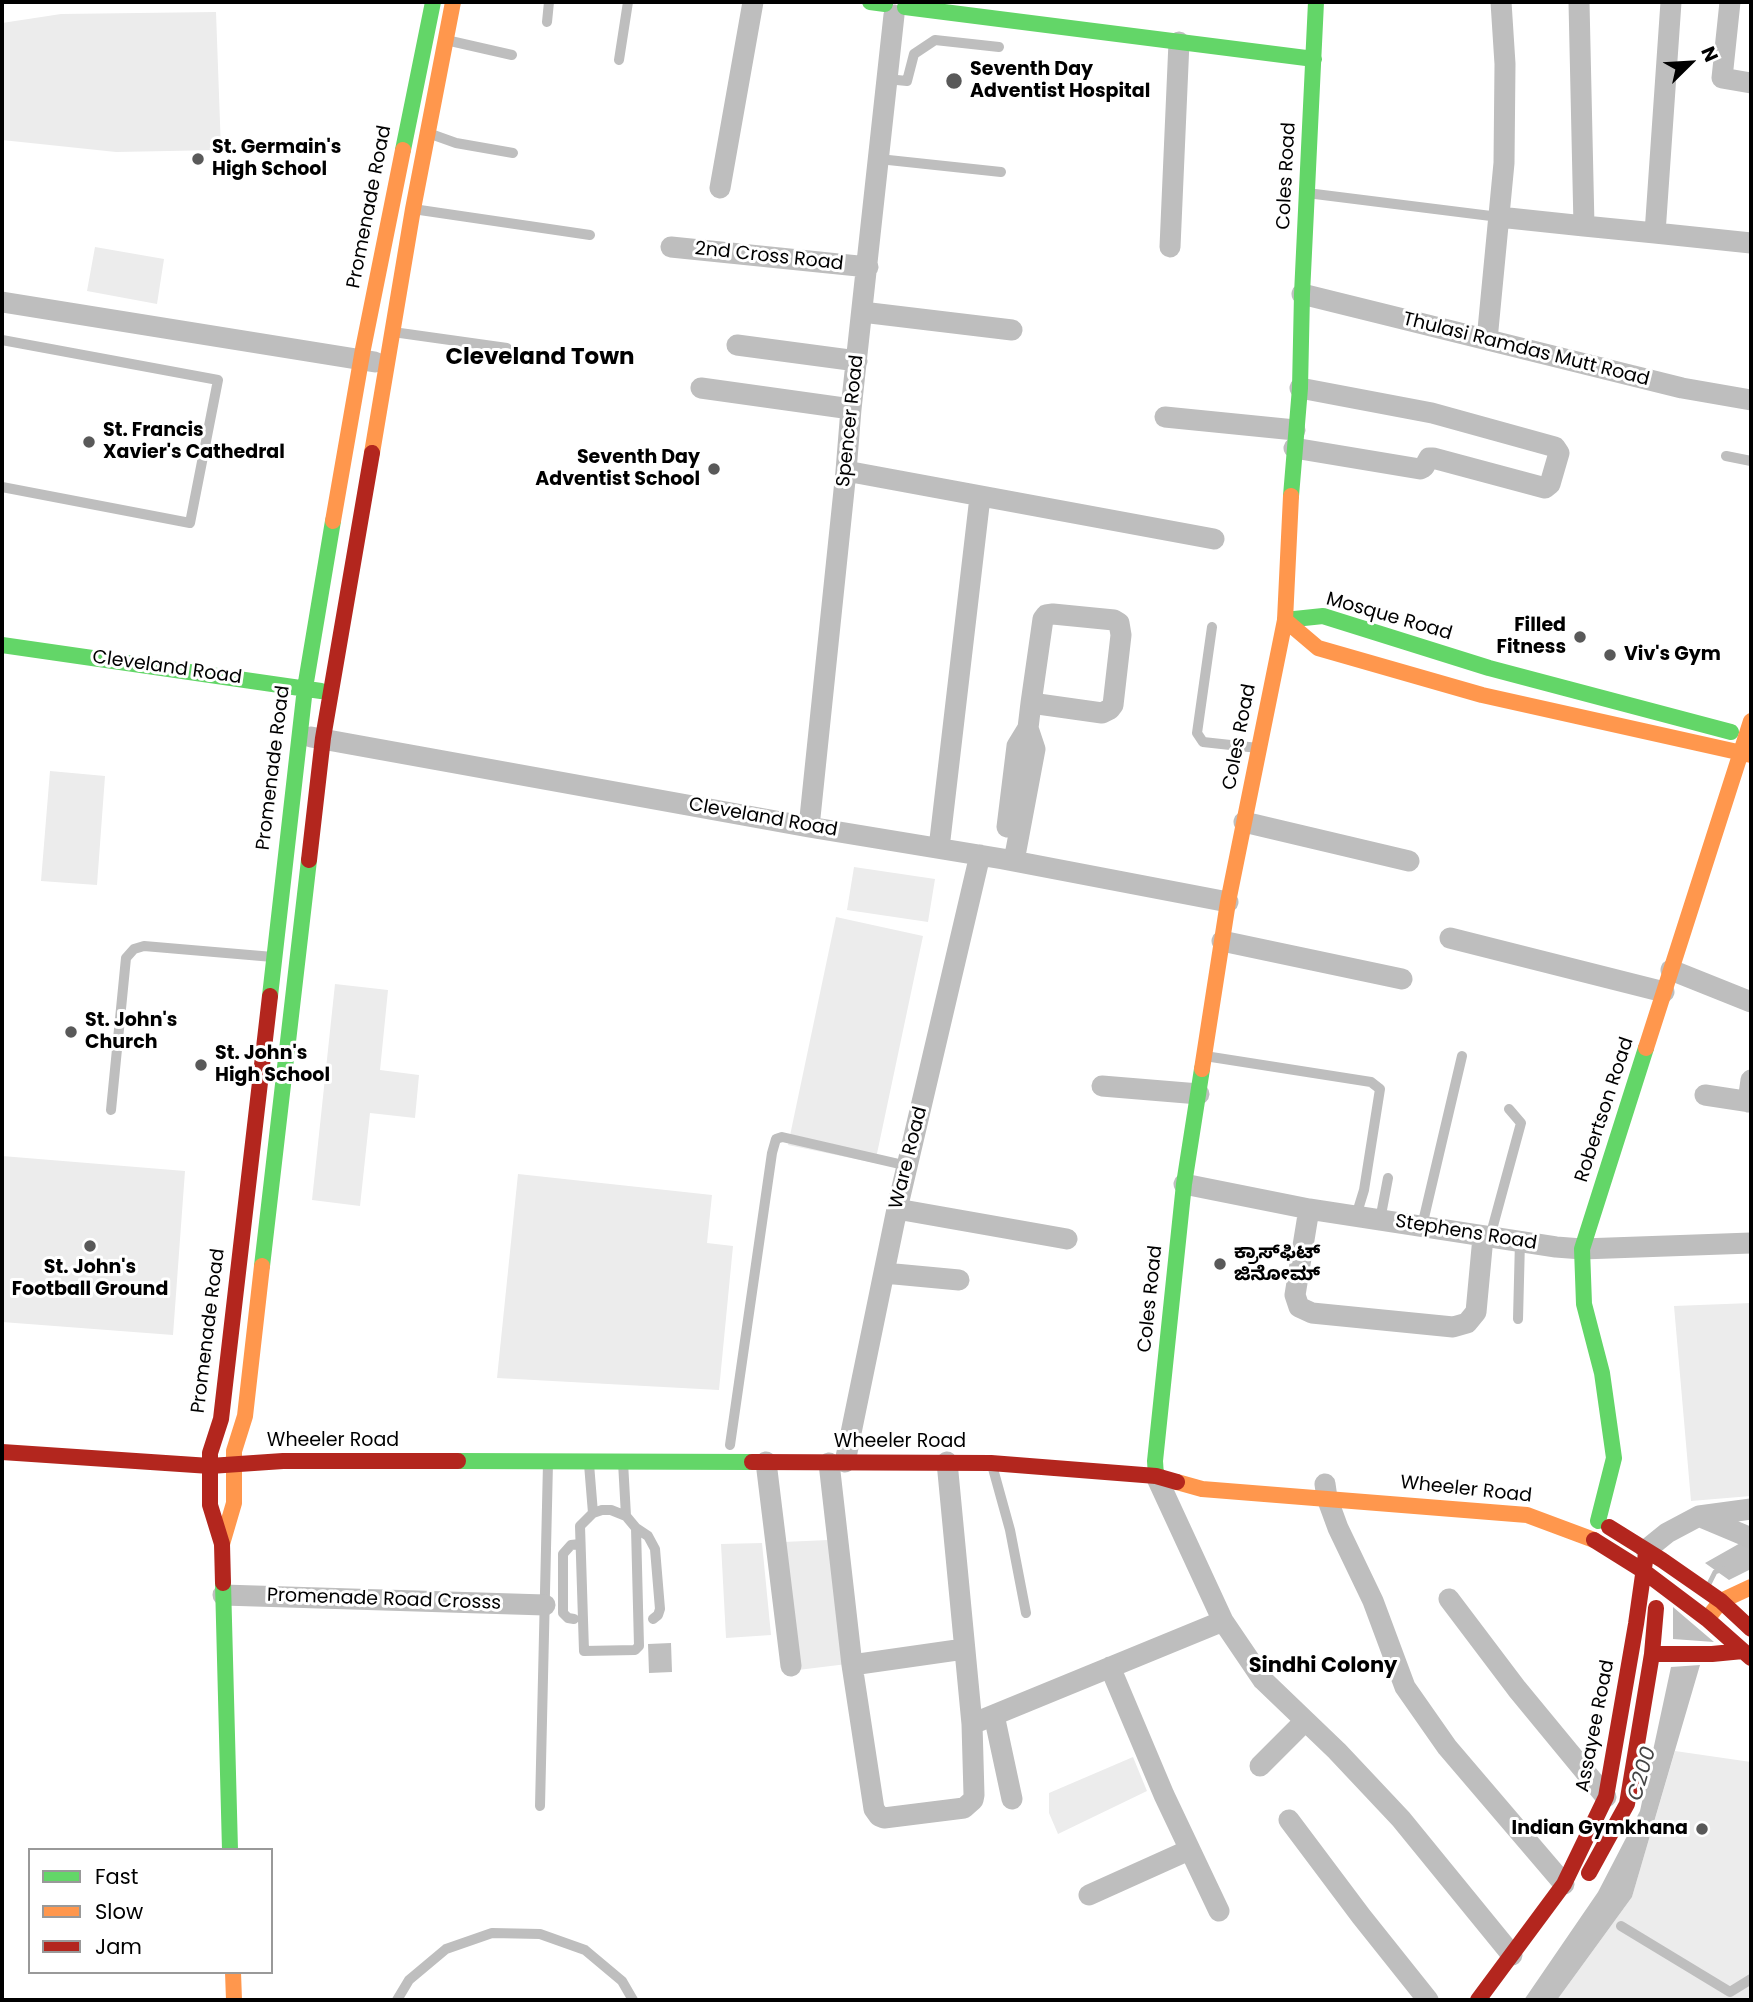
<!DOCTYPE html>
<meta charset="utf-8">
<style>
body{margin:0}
#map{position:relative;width:1753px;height:2002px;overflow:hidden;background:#fff;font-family:Poppins,sans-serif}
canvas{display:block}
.frame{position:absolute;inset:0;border:4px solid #000;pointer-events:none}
.legend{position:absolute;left:28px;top:1848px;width:245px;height:126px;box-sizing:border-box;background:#fff;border:2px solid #999;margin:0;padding:9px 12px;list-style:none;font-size:21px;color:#000}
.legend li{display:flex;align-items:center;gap:14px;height:35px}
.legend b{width:35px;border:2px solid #999}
.north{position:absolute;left:1655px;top:28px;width:70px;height:70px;-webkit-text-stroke:5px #fff;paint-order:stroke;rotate:66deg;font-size:19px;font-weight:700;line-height:28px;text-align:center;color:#000}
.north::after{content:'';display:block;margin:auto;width:24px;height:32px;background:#000;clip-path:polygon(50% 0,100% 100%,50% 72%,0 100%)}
</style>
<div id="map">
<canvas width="1753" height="2002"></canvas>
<div class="frame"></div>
<ul class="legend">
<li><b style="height:9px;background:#63d668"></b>Fast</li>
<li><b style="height:9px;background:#ff974d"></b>Slow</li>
<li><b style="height:9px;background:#b3261e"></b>Jam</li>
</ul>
<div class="north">N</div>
</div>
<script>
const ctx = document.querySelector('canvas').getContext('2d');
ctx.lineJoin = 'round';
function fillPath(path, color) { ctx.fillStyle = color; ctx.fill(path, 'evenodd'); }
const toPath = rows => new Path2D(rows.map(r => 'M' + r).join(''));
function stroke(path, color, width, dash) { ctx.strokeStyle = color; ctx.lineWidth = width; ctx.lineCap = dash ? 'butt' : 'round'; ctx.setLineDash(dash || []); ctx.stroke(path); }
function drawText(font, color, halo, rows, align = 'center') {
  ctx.font = font + ' Poppins,"Noto Sans Kannada",sans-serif'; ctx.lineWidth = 6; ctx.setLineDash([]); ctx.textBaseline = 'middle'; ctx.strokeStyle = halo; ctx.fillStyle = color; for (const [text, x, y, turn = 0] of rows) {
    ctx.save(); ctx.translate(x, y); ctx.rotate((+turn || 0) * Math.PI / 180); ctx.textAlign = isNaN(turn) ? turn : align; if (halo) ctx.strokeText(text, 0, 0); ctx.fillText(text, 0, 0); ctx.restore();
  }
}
fillPath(toPath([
 [216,12,221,150,116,152,2,140,2,23,61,14],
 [95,247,164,259,157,304,87,291],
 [50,771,105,776,97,885,41,881],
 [854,867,935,879,928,922,847,910],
 [836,917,923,936,875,1163,788,1145],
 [335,984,388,990,380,1070,419,1075,415,1118,370,1113,360,1206,312,1200],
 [2,1156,185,1171,173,1335,2,1322],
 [518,1174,712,1195,707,1243,733,1246,719,1390,497,1378],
 [1751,1303,1751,1496,1691,1501,1674,1306],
 [829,1540,847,1664,798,1670,783,1542],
 [762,1543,771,1635,726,1638,721,1544],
 [1675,1751,1751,1762,1751,2000,1557,2000,1632,1897],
 [1133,1757,1147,1791,1058,1834,1049,1813,1049,1793]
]), '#ececec');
fillPath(toPath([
 [1751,1537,1751,1569,1729,1580,1705,1563],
 [1673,1607,1714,1642,1673,1639],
 [671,1643,672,1672,649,1673,648,1644],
 [1700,1665,1632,1897,1557,2000,1524,2000,1598,1892,1640,1811,1671,1667]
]), '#bfbfbf');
stroke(toPath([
 [1709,1584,1715,1572,1723,1569]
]), '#bfbfbf', 5);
stroke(toPath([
 [547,22,549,2],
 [446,40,512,55],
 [619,60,628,2],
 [887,79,907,81,914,54,935,40,999,47],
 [428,133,456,143,513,153],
 [879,159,1001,172],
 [1307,193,1499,217],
 [413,209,590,235],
 [393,332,507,348],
 [2,340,218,380,190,523,2,487],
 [1726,456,1751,461],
 [1212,627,1197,733,1203,742,1258,748],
 [1205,1056,1371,1082,1380,1089,1364,1190,1356,1216],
 [111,1110,126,958,134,949,144,946,273,957],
 [1380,1220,1388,1178],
 [1422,1226,1462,1056],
 [1490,1237,1521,1123,1509,1109],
 [1518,1319,1520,1241],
 [730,1445,772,1153,776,1139,782,1137,908,1166],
 [623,1462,626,1516],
 [589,1464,593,1513],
 [992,1465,1010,1530,1026,1613],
 [602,1510,611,1510,626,1516,636,1528,639,1646,635,1650,584,1651,580,1526,593,1513,602,1510],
 [636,1528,648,1536,655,1549,660,1609,658,1615,653,1619],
 [574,1619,568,1618,563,1613,563,1554,571,1545,580,1544],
 [540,1806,548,1463],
 [1621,1926,1730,1992,1751,1979],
 [397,2000,409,1980,446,1949,492,1933,540,1934,585,1950,622,1981,633,2000]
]), '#bebebe', 10);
stroke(toPath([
 [1579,2,1584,226,1655,233],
 [1671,2,1655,233,1751,243],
 [1730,2,1722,78,1751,83],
 [720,188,753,2],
 [1499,217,1584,226],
 [671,247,868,267],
 [1170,247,1179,42],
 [1302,294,1682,388,1751,400],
 [2,302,375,362],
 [862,312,1012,330],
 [1487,340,1504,163,1505,64,1501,2],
 [737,345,857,361],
 [701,388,851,409],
 [1165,417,1295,430],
 [1294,448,1420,469,1424,467,1429,458,1433,458,1545,488,1550,484,1559,453,1555,447,1432,413,1300,388],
 [846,471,1214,539],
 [311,737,809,827,1003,859,1228,902],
 [1244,822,1409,861],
 [809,827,846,471,851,409,894,15],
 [1007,827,1017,746,1028,728],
 [939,848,980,497],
 [1014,861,1035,749,1028,728,1031,703,1102,713,1110,709,1113,705,1121,635,1119,623,1114,620,1053,614,1046,615,1043,619,1031,703],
 [1450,938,1664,992],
 [1222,941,1402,979],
 [1671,970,1751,1002],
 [1102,1086,1199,1094],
 [1705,1095,1751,1102],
 [1748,1102,1751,1080],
 [1184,1184,1309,1209,1556,1247,1582,1249,1751,1243],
 [897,1209,1067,1239],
 [1309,1209,1295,1295,1299,1307,1312,1313,1453,1327,1467,1323,1476,1312,1483,1237],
 [884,1273,959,1280],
 [766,1462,791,1666],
 [845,1462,897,1209,980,855],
 [829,1463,852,1665,874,1809,879,1816,884,1818,964,1808,973,1800,974,1795,972,1724,947,1462],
 [1156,1476,1223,1621,1263,1680,1337,1751,1401,1819,1512,1955],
 [1325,1484,1327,1498,1338,1528,1373,1601,1405,1687,1447,1747,1564,1884],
 [1701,1517,1751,1538],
 [1646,1550,1667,1533,1699,1516,1751,1509],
 [223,1595,545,1605],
 [1449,1599,1517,1689,1606,1797],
 [852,1665,964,1649],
 [1110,1667,1164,1795,1219,1911],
 [994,1715,1012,1799],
 [972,1724,1223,1621],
 [1260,1766,1305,1721],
 [1289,1820,1361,1916,1428,2000],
 [1089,1895,1189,1850]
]), '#bebebe', 21);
stroke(toPath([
 [870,2,885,4],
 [905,7,1314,59],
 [403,150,433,2],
 [1291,496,1300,388,1302,294,1316,2],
 [1285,620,1323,616,1489,668,1731,732],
 [2,645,321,691],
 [270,996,305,688,333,521],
 [262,1266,309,860],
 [458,1461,752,1462],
 [1156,1476,1155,1461,1184,1184,1202,1069],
 [1598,1521,1614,1458,1602,1373,1584,1304,1582,1249,1646,1048],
 [223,1583,230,1850]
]), '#63d668', 16);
stroke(toPath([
 [372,453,413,209,453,2],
 [333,521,363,349,403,150],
 [1285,620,1318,648,1482,695,1751,755],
 [1646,1048,1751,721],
 [1202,1069,1228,902,1285,620,1291,496],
 [1177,1482,1202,1489,1527,1515,1594,1540],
 [222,1544,234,1503,234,1451,245,1416,262,1266],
 [1711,1614,1721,1601,1751,1587],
 [233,1972,234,2000]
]), '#ff974d', 16);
stroke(toPath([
 [309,860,323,738,372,453],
 [2,1452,210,1466,283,1461,458,1461],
 [752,1462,991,1463,1156,1476,1177,1482],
 [1609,1527,1662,1560,1721,1601,1751,1629],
 [1594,1540,1642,1570,1707,1619,1751,1658],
 [223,1583,222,1544,210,1505,210,1453,221,1419,270,996],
 [1652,1654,1712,1654,1743,1651],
 [1589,1873,1627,1804,1652,1654,1656,1608],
 [1478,2000,1564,1884,1606,1797,1636,1624,1646,1554]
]), '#b3261e', 16);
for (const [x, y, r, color] of [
 [954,81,9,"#595959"],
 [198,159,7,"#595959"],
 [89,442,7,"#595959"],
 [714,469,7,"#595959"],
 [1580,637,7,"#595959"],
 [1610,655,7,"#595959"],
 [71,1032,7,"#595959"],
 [201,1065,7,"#595959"],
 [90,1246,7,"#595959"],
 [1220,1264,7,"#595959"],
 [1702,1829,7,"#595959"]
]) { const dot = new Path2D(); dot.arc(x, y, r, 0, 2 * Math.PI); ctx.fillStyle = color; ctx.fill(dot); stroke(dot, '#fff', 2.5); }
drawText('bold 19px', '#000', '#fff', [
 ["Seventh Day",970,70],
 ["Adventist Hospital",970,92],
 ["St. Germain's",212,148],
 ["High School",212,170],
 ["St. Francis",103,431],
 ["Xavier's Cathedral",103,453],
 ["Seventh Day",700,458,"right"],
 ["Adventist School",700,480,"right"],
 ["Filled",1566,626,"right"],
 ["Fitness",1566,648,"right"],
 ["Viv's Gym",1624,655],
 ["St. John's",85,1021],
 ["Church",85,1043],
 ["St. John's",215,1054],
 ["High School",215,1076],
 ["ಕ್ರಾಸ್‌ಫಿಟ್",1234,1253],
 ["ಜಿನೋಮ್",1234,1275],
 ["St. John's",90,1268,"center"],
 ["Football Ground",90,1290,"center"],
 ["Indian Gymkhana",1688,1829,"right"]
], 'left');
drawText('19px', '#000', '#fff', [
 ["Coles Road",1287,176,-87],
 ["Promenade Road",370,207,-79],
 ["2nd Cross Road",769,257,6],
 ["Thulasi Ramdas Mutt Road",1526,350,14],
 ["Spencer Road",851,421,-84],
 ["Mosque Road",1389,617,16],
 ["Cleveland Road",167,668,8],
 ["Coles Road",1240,737,-79],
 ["Promenade Road",274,768,-83],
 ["Cleveland Road",763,818,10],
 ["Robertson Road",1605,1110,-72],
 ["Ware Road",909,1158,-76],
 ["Stephens Road",1466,1233,9],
 ["Coles Road",1151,1299,-84],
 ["Promenade Road",209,1331,-83],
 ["Wheeler Road",333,1441],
 ["Wheeler Road",900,1442],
 ["Wheeler Road",1466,1490,6],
 ["Promenade Road Crosss",384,1600,2],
 ["Assayee Road",1596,1726,-79]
]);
drawText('bold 21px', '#000', '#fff', [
 ["Sindhi Colony",1323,1667]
]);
drawText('italic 21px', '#444', '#fff', [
 ["C200",1643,1774,-74]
]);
drawText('bold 23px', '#000', '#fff', [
 ["Cleveland Town",540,358]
]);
</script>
